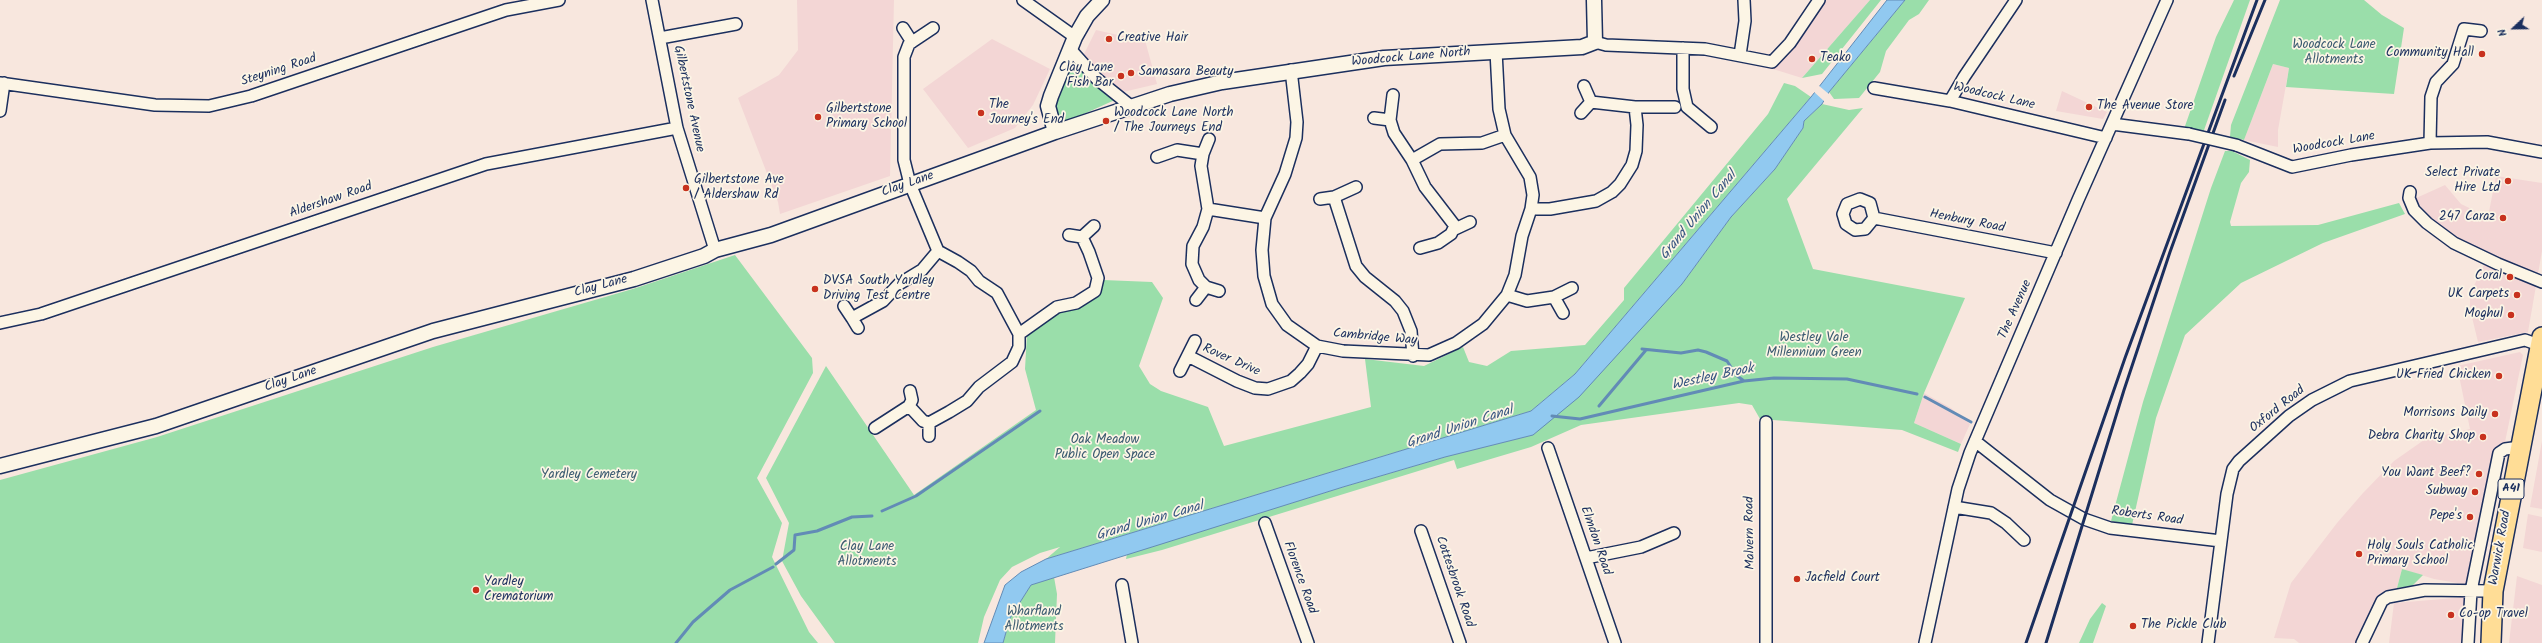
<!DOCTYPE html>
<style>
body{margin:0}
#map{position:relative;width:2542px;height:643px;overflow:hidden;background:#f8e7de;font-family:Kalam,sans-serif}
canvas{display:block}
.north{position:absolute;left:2494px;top:8px;width:40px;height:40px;-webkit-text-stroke:3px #fcf5e5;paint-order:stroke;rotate:248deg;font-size:11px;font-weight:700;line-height:16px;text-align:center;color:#1b2f5e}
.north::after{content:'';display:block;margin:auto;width:14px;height:18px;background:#1b2f5e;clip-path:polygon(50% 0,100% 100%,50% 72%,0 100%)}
</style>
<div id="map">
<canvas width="2542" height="643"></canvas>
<div class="north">N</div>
</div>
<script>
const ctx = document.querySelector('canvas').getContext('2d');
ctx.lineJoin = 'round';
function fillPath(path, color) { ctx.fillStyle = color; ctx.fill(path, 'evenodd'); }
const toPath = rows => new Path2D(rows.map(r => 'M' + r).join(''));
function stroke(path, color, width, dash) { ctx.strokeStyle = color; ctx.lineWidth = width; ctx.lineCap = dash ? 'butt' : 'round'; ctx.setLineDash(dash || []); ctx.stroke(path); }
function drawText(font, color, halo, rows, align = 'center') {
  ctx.font = font + ' Kalam,sans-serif'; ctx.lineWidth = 3.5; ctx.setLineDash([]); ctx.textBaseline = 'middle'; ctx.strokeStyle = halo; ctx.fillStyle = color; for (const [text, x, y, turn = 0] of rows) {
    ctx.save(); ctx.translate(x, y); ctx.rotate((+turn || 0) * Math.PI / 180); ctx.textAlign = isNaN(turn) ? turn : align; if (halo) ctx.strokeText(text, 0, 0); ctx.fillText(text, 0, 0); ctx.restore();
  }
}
fillPath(toPath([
 [797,0,894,0,890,176,780,214,778,202,738,98,779,75,798,50],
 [1813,0,1870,0,1802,78,1773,69,1773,58],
 [1096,30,1131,38,1143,33,1157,84,1123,92,1101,77,1083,56],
 [992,39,1050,69,1033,105,1015,128,968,148,923,89],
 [2273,64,2289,68,2278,130,2278,147,2244,140],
 [2062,91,2107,112,2103,119,2056,111],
 [2496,176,2542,183,2542,251,2528,332,2478,342,2470,309,2470,294,2485,263,2438,225,2414,199,2445,185,2461,204,2488,217],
 [2520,352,2523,355,2505,442,2495,447,2469,585,2434,579,2402,569,2397,588,2387,590,2379,595,2355,643,2299,643,2294,639,2274,638,2291,583,2337,523,2363,493,2394,461,2424,440,2470,429,2457,366],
 [1924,393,1951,408,1970,424,1961,444,1914,423],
 [2542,441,2542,509,2530,507],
 [2528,514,2542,517,2542,552,2523,548],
 [2517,576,2542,585,2542,643,2509,643],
 [2467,597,2464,643,2389,643,2394,603]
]), '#f3d6d5');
fillPath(toPath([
 [1870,0,1881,0,1822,74,1802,78],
 [1905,0,1929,0,1919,14,1909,20,1886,51,1880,72,1859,98,1834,99,1829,92],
 [2234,0,2250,0,2203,133,2184,129,2216,37],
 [2280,0,2364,0,2382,15,2404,28,2394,94,2286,87,2289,68,2273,64,2244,140,2230,137,2231,125],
 [1074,60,1117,99,1066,122,1058,115,1055,108],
 [1784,83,1795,86,1811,97,1575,374,1531,411,1046,559,1060,547,1040,553,1012,567,1000,580,984,617,978,643,835,643,801,596,782,561,789,523,766,478,826,366,914,495,1036,410,1025,369,1027,334,1057,312,1093,300,1101,292,1103,280,1152,282,1163,298,1139,366,1150,384,1161,391,1208,407,1224,446,1371,407,1365,359,1424,366,1463,347,1469,362,1487,366,1511,351,1585,345,1624,300,1624,288,1768,114],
 [1822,104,1849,110,1863,108,1787,199,1813,269,1965,298,1924,393,1914,423,1961,444,1958,452,1902,430,1773,420,1766,422,1760,419,1752,405,1739,403,1581,425,1531,447,1457,469,1454,460,1162,550,1126,559,1127,554,1343,487,1445,457,1533,435,1623,346,1682,284,1731,217,1775,169,1803,128,1804,121],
 [2225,151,2232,151,2250,160,2249,172,2241,183,2230,222,2231,226,2318,225,2399,203,2405,214,2323,243,2241,283,2185,335,2156,418,2132,525,2111,521,2143,402,2211,188],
 [735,255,812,358,813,373,757,478,782,523,772,557,809,632,818,643,0,643,0,480,157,437,433,347,636,288],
 [2402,569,2423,575,2412,586,2397,588],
 [1054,577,1057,594,1055,643,1003,643,1010,618,1031,585],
 [2102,603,2106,606,2093,643,2079,643,2090,619]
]), '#9adeaa');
const water = toPath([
 [1887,0,1905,0,1829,92,1822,104,1804,121,1803,128,1775,169,1731,217,1682,284,1579,397,1533,435,1445,457,1343,487,1031,585,1010,618,1003,643,984,643,1005,585,1021,572,1046,559,1531,411,1575,374,1811,97,1887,0]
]);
fillPath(water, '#91c9f0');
stroke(water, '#628bb6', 1);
fillPath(toPath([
 [1818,85,1830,95,1825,102,1813,91]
]), '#f8e7de');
stroke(toPath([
 [1642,349,1681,353,1698,350,1706,352,1727,361,1736,375,1744,381],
 [1925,397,1971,422],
 [1599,406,1646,350],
 [1552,416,1580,419,1744,381,1774,378,1847,379,1917,394],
 [882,511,916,496,1040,411],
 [776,564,794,550,795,535,817,531,852,517,872,516],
 [676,643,693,622,730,590,773,567]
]), '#628bb6', 3);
const minor = toPath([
 [652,0,677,128,715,250],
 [1023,0,1075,37],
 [903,28,912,42],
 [660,38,736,24],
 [1595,42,1606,45,1705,49,1772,62,1790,43,1819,0],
 [1683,48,1683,89,1687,107,1711,127],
 [1070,49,1097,79,1132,107],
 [1740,55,1745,21,1744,0],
 [1291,70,1297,122,1296,138,1285,174,1265,218,1262,250,1264,276,1272,304,1287,325,1317,346,1343,351,1429,355,1456,343,1483,324,1507,295,1515,275,1522,236,1531,209,1533,195,1530,177,1505,135,1499,109,1496,51],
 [0,83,155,105,209,106,251,96,506,10,559,0],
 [1874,88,1950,101,2106,138],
 [1393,95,1390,120,1394,133,1412,160],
 [1950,101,1964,77,2016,0],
 [1591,102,1635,107,1675,107],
 [0,111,4,83],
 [1581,113,1591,102,1584,86],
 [1374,118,1390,120],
 [2112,124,2189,134],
 [2430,143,2431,97,2436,82,2453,64,2464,29,2481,31],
 [2236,145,2292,167,2351,155,2430,143,2487,142,2542,152],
 [1203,154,1209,139],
 [1157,157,1177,150,1203,154,1201,166,1208,209],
 [2410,192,2409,198,2414,210,2427,223,2454,243,2498,264,2542,282],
 [1334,197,1356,187],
 [1320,199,1334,197,1356,266,1365,277,1395,301,1403,311,1411,331,1413,356],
 [1531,209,1550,209,1596,201,1612,192,1620,184,1632,165,1636,151,1637,125,1635,107],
 [1874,218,1870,203,1860,199,1847,204,1843,214,1846,224,1855,230,1865,229,1874,218,2056,253],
 [1455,229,1470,222],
 [1082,237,1094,226],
 [1420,248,1438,243,1451,234,1455,226,1425,187,1412,160,1440,144,1482,143,1505,135],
 [1219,291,1206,287,1199,280,1192,264,1193,246,1203,227,1208,209,1265,218],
 [1507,295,1527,301,1554,297],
 [1196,300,1206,287],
 [844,306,852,318],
 [1563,313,1554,297,1572,288],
 [0,323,41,314,486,164,677,128],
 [858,328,852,318,883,301,899,284,922,270,938,251],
 [1019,334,1057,307,1076,303,1095,291,1098,278,1089,252,1082,237,1069,235],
 [1188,356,1237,381,1255,388,1268,389,1291,381,1300,373,1308,364,1317,346],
 [1180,371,1195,341],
 [909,406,923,421,929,423,949,412,967,401,979,387,1012,362,1019,347,1019,334,997,293,979,281,971,271,958,262,938,251,910,184,904,160,904,57,909,44,933,28],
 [929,423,929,436],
 [875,428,909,406,912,400,910,391],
 [1975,441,2050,500,2084,519,2110,528,2221,541],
 [1548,448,1615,643],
 [1954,507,1991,513,2006,523,2024,540],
 [1265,523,1308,643],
 [1421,531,1460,643],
 [1586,558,1641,547,1674,533],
 [1122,585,1132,643],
 [1766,643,1766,422],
 [1925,643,1958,489,1970,453,2078,200,2167,0],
 [2208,643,2227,494,2233,469,2239,461,2289,416,2312,400,2350,381,2525,340,2542,346],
 [2362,643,2382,601,2388,597,2425,590,2493,591],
 [2468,643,2471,591,2499,453,2505,449,2520,447]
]);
const tertiary = toPath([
 [1055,132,1048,106,1051,96,1075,37,1087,16,1102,0],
 [0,466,156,426,433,331,634,279,704,256,715,250,771,235,1055,132,1170,94,1222,82,1384,58,1582,47,1595,42,1594,0]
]);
const trunk = toPath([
 [2491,643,2493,591,2542,337]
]);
stroke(minor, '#1b2f5e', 14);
stroke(tertiary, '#1b2f5e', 17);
stroke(trunk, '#1b2f5e', 22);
stroke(minor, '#fcf5e5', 11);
stroke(tertiary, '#fcf5e5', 14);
stroke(trunk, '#ffdd96', 19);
stroke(toPath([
 [2234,76,2265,0],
 [2026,643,2125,358,2257,0],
 [2046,643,2124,390,2170,252,2225,100]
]), '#1b2f5e', 3);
const minorBridge = toPath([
 [2189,134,2236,145]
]);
stroke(minorBridge, '#1b2f5e', 14, []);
stroke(minorBridge, '#fcf5e5', 11);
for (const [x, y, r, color] of [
 [1109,39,4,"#c8321e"],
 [2482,54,4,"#c8321e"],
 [1812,59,4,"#c8321e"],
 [1131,73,4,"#c8321e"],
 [1121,76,4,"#c8321e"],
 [2089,107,4,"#c8321e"],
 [981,113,4,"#c8321e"],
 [818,117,4,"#c8321e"],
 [1106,121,4,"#c8321e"],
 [2508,181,4,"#c8321e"],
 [686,188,4,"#c8321e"],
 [2503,218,4,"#c8321e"],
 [2510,277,4,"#c8321e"],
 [815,289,4,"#c8321e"],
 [2517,295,4,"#c8321e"],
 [2511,315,4,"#c8321e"],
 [2499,376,4,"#c8321e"],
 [2495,414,4,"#c8321e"],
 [2483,437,4,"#c8321e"],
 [2479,474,4,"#c8321e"],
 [2475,492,4,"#c8321e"],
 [2470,517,4,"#c8321e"],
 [2359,554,4,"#c8321e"],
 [1797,579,4,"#c8321e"],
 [476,590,4,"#c8321e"],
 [2451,615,4,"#c8321e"],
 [2133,626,4,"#c8321e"]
]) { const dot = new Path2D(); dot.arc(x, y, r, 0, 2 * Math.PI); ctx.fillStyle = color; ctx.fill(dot); stroke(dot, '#fcf5e5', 1.5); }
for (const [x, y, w] of [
 [2511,489,26]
]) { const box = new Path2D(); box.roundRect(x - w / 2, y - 10, w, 20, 3); ctx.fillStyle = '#fcf5e5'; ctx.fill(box); stroke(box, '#1b2f5e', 1); }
drawText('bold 12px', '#1b2f5e', null, [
 ["A41",2511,489]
]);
drawText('13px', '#1b2f5e', '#fcf5e5', [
 ["Creative Hair",1117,39],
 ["Community Hall",2474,54,"right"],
 ["Teako",1820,59],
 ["Clay Lane",1113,69,"right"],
 ["Fish Bar",1113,84,"right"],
 ["Samasara Beauty",1139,73],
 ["The",989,106],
 ["Journey's End",989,121],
 ["The Avenue Store",2097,107],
 ["Gilbertstone",826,110],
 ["Primary School",826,125],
 ["Woodcock Lane North",1114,114],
 ["/ The Journeys End",1114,129],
 ["Select Private",2500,174,"right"],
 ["Hire Ltd",2500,189,"right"],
 ["Gilbertstone Ave",694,181],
 ["/ Aldershaw Rd",694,196],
 ["247 Caraz",2495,218,"right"],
 ["Coral",2502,277,"right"],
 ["DVSA South Yardley",823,282],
 ["Driving Test Centre",823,297],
 ["UK Carpets",2509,295,"right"],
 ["Moghul",2503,315,"right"],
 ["UK Fried Chicken",2491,376,"right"],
 ["Morrisons Daily",2487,414,"right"],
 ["Debra Charity Shop",2475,437,"right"],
 ["You Want Beef?",2471,474,"right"],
 ["Subway",2467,492,"right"],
 ["Pepe's",2462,517,"right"],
 ["Holy Souls Catholic",2367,547],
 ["Primary School",2367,562],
 ["Jacfield Court",1805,579],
 ["Yardley",484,583],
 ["Crematorium",484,598],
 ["Co-op Travel",2459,615],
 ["The Pickle Club",2141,626]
], 'left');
drawText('13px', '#3b5b71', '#fcf5e5', [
 ["Woodcock Lane",2334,46],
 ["Allotments",2334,61],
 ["Westley Vale",1814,339],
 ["Millennium Green",1814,354],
 ["Oak Meadow",1105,441],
 ["Public Open Space",1105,456],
 ["Yardley Cemetery",589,476],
 ["Clay Lane",867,548],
 ["Allotments",867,563],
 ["Wharfland",1034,613],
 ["Allotments",1034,628]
]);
drawText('13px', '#1b2f5e', '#fcf5e5', [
 ["Woodcock Lane North",1411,58,-5],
 ["Steyning Road",279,71,-18],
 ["Woodcock Lane",1994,97,13],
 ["Gilbertstone Avenue",688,99,78],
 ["Woodcock Lane",2334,144,-10],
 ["Clay Lane",908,185,-19],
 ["Aldershaw Road",331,201,-19],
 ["Henbury Road",1967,222,11],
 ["Clay Lane",601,287,-15],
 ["The Avenue",2016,310,-66],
 ["Cambridge Way",1375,338,5],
 ["Rover Drive",1231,361,24],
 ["Clay Lane",291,380,-19],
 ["Oxford Road",2278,410,-39],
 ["Roberts Road",2147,517,8],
 ["Malvern Road",1751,533,-91],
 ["Elmdon Road",1595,541,71],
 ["Warwick Road",2501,548,-80],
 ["Florence Road",1299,578,70],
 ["Cottesbrook Road",1454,582,71]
]);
drawText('italic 14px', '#385682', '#fcf5e5', [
 ["Grand Union Canal",1699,216,-50],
 ["Westley Brook",1713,378,-12],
 ["Grand Union Canal",1460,428,-18],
 ["Grand Union Canal",1150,522,-16]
]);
</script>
